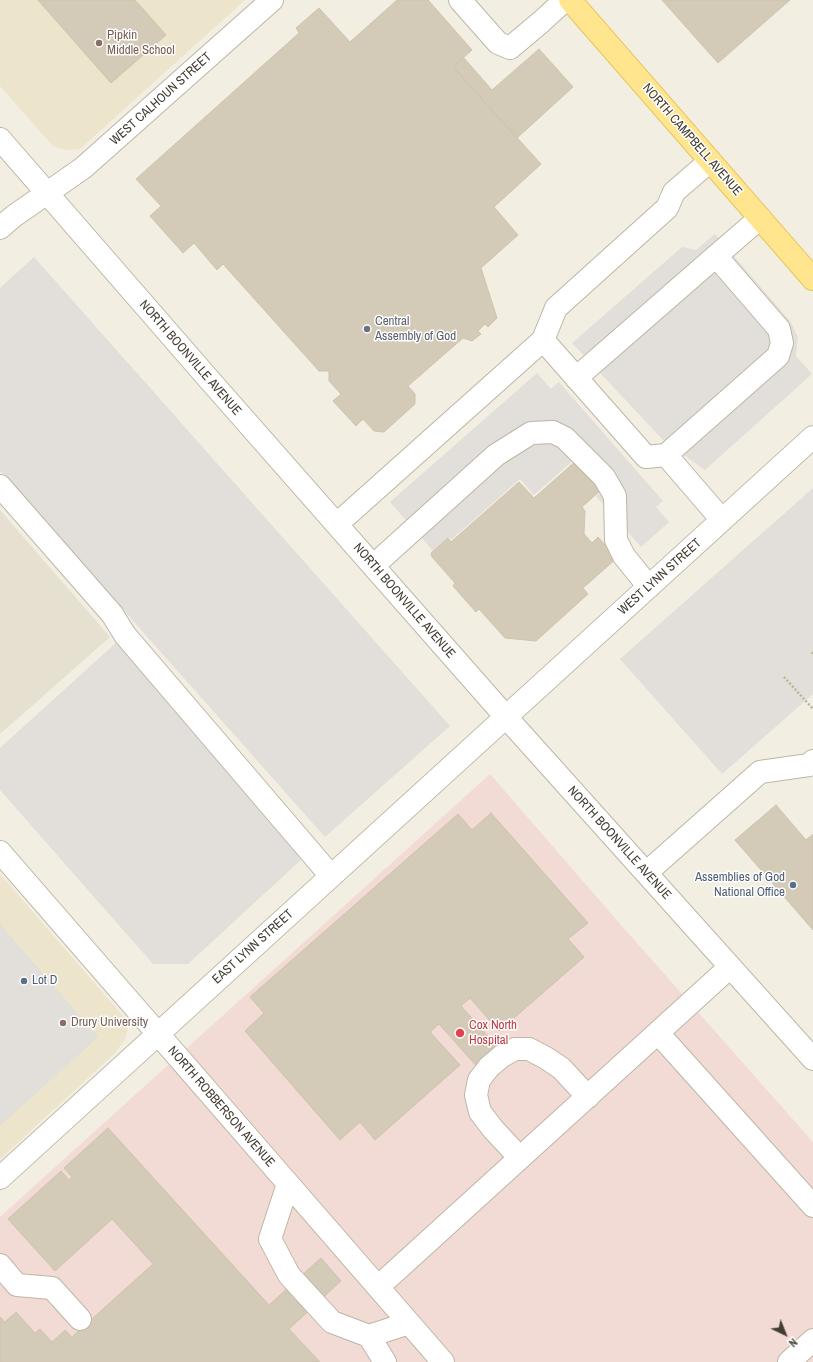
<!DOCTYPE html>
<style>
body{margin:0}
#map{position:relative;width:813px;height:1362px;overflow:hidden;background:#f2eee2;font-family:"Archivo Narrow",sans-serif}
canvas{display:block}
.north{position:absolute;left:765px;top:1314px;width:40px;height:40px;-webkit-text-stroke:3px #fff;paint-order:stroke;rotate:137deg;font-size:11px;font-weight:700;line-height:16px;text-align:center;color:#433e33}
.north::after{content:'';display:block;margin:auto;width:14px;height:18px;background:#433e33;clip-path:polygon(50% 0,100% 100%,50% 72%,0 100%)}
</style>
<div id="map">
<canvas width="813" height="1362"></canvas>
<div class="north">N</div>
</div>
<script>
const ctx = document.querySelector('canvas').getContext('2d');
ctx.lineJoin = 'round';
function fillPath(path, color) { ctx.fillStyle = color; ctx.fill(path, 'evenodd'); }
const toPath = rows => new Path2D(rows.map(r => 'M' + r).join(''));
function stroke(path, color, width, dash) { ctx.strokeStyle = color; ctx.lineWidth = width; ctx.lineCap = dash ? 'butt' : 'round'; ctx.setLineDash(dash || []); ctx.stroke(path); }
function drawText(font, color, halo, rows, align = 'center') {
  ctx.font = font + ' "Archivo Narrow",sans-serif'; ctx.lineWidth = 3; ctx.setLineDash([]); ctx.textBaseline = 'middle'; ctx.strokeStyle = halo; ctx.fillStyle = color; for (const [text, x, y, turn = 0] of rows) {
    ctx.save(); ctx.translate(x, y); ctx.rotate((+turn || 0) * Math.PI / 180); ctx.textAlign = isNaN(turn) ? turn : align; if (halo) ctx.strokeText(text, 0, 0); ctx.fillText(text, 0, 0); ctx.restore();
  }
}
fillPath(toPath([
 [0,510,110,637,0,734]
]), '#e6e0d0');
fillPath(toPath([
 [0,0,245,0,80,149,65,150,53,146,0,86],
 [0,874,123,1016,128,1029,125,1039,115,1053,0,1159]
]), '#ece4cb');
fillPath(toPath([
 [490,774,621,925,813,1142,813,1362,0,1362,0,1217]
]), '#f3dbd5');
fillPath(toPath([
 [715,234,790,321,798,337,796,356,812,374,705,470,663,440,572,343,682,247,696,250],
 [34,257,450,726,325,837,0,471,0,288],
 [537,373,551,389,559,382,663,501,656,507,669,522,641,547,596,496,604,490,576,458,534,495,520,479,451,540,449,537,433,551,390,502],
 [813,488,813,694,722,774,620,659],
 [119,640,156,682,302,859,188,964,153,964,0,790,0,748],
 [0,924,98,1037,0,1126]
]), '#e2dfdb');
const building = toPath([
 [38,0,135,0,166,35,111,83,38,0],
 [397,0,428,0,472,50,453,67,541,164,494,207,518,235,481,268,497,318,488,327,485,324,478,331,481,334,472,341,463,338,408,386,415,394,415,404,384,432,374,431,363,419,356,426,333,401,341,394,329,381,329,371,319,371,223,264,217,270,194,243,183,253,150,216,161,206,136,179,299,33,296,28,319,8,350,42,397,0],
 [662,0,790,0,718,63,662,0],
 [539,49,573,87,517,138,453,67,464,58,492,90,539,49],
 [577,460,602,489,582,507,585,511,584,534,592,543,598,537,617,558,583,588,588,594,536,641,505,638,479,609,476,612,453,586,455,583,432,557,431,553,448,538,451,542,519,482,534,498,577,460],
 [776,805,806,840,813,834,813,930,735,840,776,805],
 [491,813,588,923,568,939,584,957,499,1031,470,998,461,1006,501,1051,480,1070,439,1024,430,1032,460,1065,375,1140,360,1122,340,1140,245,1031,264,1013,250,997,458,814,472,830,491,813],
 [108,1128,269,1305,321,1258,341,1281,289,1329,320,1362,0,1362,0,1317,5,1322,16,1312,35,1333,40,1329,52,1342,65,1330,72,1337,153,1264,112,1219,55,1271,8,1219,61,1171,69,1180,72,1177,64,1168,108,1128]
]);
fillPath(building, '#d3cab7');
stroke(building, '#cec3ab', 1);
const minor = toPath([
 [460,0,498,43,510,48,541,22,565,0],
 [0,139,206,376,506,717,813,1059],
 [0,228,14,216,83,168,272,0],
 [543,340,556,308,667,208,674,192,710,161],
 [576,378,716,256],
 [0,486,112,614,125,635,331,876],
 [722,520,666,455,778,356,782,343,779,329,716,256,760,218],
 [337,524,543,340,646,457,666,455],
 [373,566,496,455,531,433,553,432,565,438,604,477,615,496,616,540,624,556,649,587],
 [0,852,443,1362],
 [646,873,760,772,809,765,813,761],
 [658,1033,813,1206],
 [520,1158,493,1129,480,1112,476,1095,479,1080,489,1067,502,1056,515,1049,529,1049,546,1058,561,1068,588,1097],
 [0,1178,813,437],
 [288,1184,270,1239,289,1275,332,1322,369,1336,409,1323],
 [0,1265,17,1285,52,1288,80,1319],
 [378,1287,730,967],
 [369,1336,385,1362],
 [789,1362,813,1340]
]);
const major = toPath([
 [570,0,813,279]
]);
stroke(minor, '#bdb6a5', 24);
stroke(major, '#e6c55c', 24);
stroke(toPath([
 [812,652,813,654],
 [784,677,813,709]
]), '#bfb396', 2.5, [2, 2]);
stroke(minor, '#fff', 22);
stroke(major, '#ffe68e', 22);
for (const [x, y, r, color] of [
 [99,43,4,"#8d6e63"],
 [367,329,4,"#6b7280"],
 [793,885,4,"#5c6f8a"],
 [24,981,4,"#5c6f8a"],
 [63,1023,4,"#8d6e63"],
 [460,1033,5,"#e0444e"]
]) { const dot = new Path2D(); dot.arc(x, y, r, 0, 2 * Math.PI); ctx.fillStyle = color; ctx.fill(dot); stroke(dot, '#fff', 1.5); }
drawText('13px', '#785e54', '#fff', [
 ["Pipkin",107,36],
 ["Middle School",107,51],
 ["Drury University",71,1023]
], 'left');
drawText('13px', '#433e33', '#fff', [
 ["WEST CALHOUN STREET",161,99,-42],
 ["NORTH CAMPBELL AVENUE",692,140,49],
 ["NORTH BOONVILLE AVENUE",190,358,49],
 ["WEST LYNN STREET",660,577,-42],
 ["NORTH BOONVILLE AVENUE",404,601,49],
 ["NORTH BOONVILLE AVENUE",619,843,48],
 ["EAST LYNN STREET",253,947,-42],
 ["NORTH ROBBERSON AVENUE",221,1107,49]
]);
drawText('13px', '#5b616d', '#fff', [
 ["Central",375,322],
 ["Assembly of God",375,337]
], 'left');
drawText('13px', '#4e5e75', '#fff', [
 ["Assemblies of God",785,878],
 ["National Office",785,893],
 ["Lot D",32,981,"left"]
], 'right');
drawText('13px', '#be3a42', '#fff', [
 ["Cox North",469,1026],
 ["Hospital",469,1041]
], 'left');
</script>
